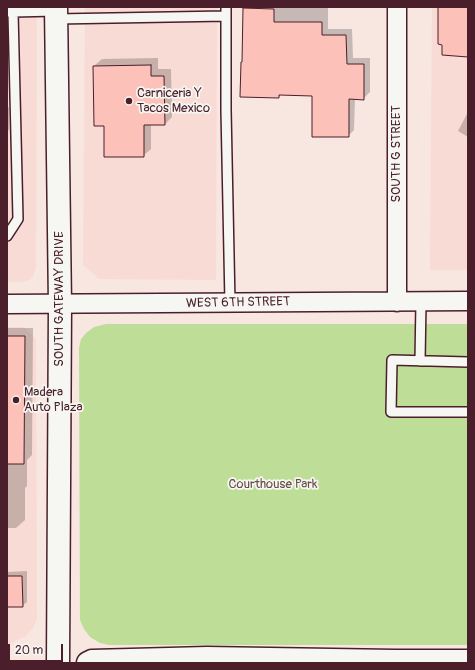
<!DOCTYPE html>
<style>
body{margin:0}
#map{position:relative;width:475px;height:670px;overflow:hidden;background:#f8e6e1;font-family:Pangolin,sans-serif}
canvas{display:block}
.frame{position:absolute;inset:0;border:8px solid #4a1f2b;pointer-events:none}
.scale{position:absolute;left:8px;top:644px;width:55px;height:18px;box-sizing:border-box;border:2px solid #4a1f2b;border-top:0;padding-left:5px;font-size:12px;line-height:14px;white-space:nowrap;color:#4a1f2b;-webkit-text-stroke:3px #f6f6f2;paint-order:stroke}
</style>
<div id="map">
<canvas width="475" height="670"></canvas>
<div class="frame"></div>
<div class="scale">20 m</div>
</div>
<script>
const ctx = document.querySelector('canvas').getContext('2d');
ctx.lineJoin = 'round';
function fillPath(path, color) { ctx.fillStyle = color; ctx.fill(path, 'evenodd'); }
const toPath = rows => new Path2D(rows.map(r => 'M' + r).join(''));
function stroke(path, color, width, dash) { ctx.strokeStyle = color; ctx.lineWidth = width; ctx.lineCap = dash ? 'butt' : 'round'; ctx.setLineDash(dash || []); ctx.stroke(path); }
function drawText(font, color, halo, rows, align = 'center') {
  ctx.font = font + ' Pangolin,sans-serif'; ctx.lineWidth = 3.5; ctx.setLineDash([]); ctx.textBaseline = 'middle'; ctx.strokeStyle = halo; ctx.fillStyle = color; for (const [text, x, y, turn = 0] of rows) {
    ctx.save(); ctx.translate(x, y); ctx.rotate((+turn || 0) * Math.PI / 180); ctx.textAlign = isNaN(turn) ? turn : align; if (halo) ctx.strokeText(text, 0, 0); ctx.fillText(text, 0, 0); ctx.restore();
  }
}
fillPath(toPath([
 [7,7,37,7,36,269,31,279,27,281,21,282,7,282],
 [85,7,217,7,216,280,99,279,83,265],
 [432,7,468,7,468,270,430,270],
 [7,327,24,327,36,339,37,619,33,628,26,636,9,644,7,644]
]), '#f9dbd5');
fillPath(toPath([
 [106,324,468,324,468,645,109,645,100,643,90,637,84,629,80,620,79,348,81,339,86,333,94,327]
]), '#bede97');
fillPath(toPath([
 [244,7,328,7,328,29,352,29,353,58,370,58,370,92,363,99,355,98,354,130,348,136,313,95,281,94,279,97,244,61],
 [158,58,158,69,171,69,172,117,165,124,151,124,151,149,143,156,105,125,94,66,102,59],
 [7,105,9,108,9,129,7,133],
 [468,112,468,137,458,131],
 [7,328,33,328,32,455,27,460,27,486,25,488,25,520,16,528,7,528],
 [27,571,27,602,22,606,7,606,7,572]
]), '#0003');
const building = toPath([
 [438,7,468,7,468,57,442,55,442,45,438,44,438,7],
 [243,8,274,9,274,22,322,22,322,35,346,35,347,64,364,64,364,100,349,99,349,137,312,137,312,96,279,95,279,98,240,97,241,62,242,62,243,8],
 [151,65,151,76,164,76,165,125,144,125,144,157,104,157,104,126,94,126,93,66,151,65],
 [7,336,25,336,24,464,7,464,7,336],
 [7,576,22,576,23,607,7,607,7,576]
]);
fillPath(building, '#fcc1b8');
stroke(building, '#4a1f2b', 1);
const lane = toPath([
 [226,7,226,110,230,303],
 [7,12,13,12,18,219,7,236],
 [13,12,56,11],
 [56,19,226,16],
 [420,361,421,302],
 [468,362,392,360,391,412,468,412]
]);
const street = toPath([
 [397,7,397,302],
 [7,304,468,301]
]);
const secondary = toPath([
 [88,663,92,661,207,658,395,661,468,661]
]);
const primary = toPath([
 [56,7,60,305,58,663]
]);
stroke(lane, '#4a1f2b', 12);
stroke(street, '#4a1f2b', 21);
stroke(secondary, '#4a1f2b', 25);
stroke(primary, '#4a1f2b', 25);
stroke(lane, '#f6f6f2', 9);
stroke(street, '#f6f6f2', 18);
stroke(secondary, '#f6f6f2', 22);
stroke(primary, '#f6f6f2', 22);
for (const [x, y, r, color] of [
 [129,101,4,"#4a1f2b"],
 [16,400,4,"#4a1f2b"]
]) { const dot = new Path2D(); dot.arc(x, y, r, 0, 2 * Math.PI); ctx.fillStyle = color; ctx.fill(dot); stroke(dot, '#f6f6f2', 1.5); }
drawText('13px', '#4a1f2b', '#f6f6f2', [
 ["Carniceria Y",137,94],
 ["Tacos Mexico",137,109],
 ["Madera",24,393],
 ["Auto Plaza",24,408]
], 'left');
drawText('13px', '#4a1f2b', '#f6f6f2', [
 ["SOUTH G STREET",397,154,-90],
 ["SOUTH GATEWAY DRIVE",60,299,-90],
 ["WEST 6TH STREET",238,303,-1]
]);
drawText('13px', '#674f46', '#f6f6f2', [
 ["Courthouse Park",273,485]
]);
</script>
